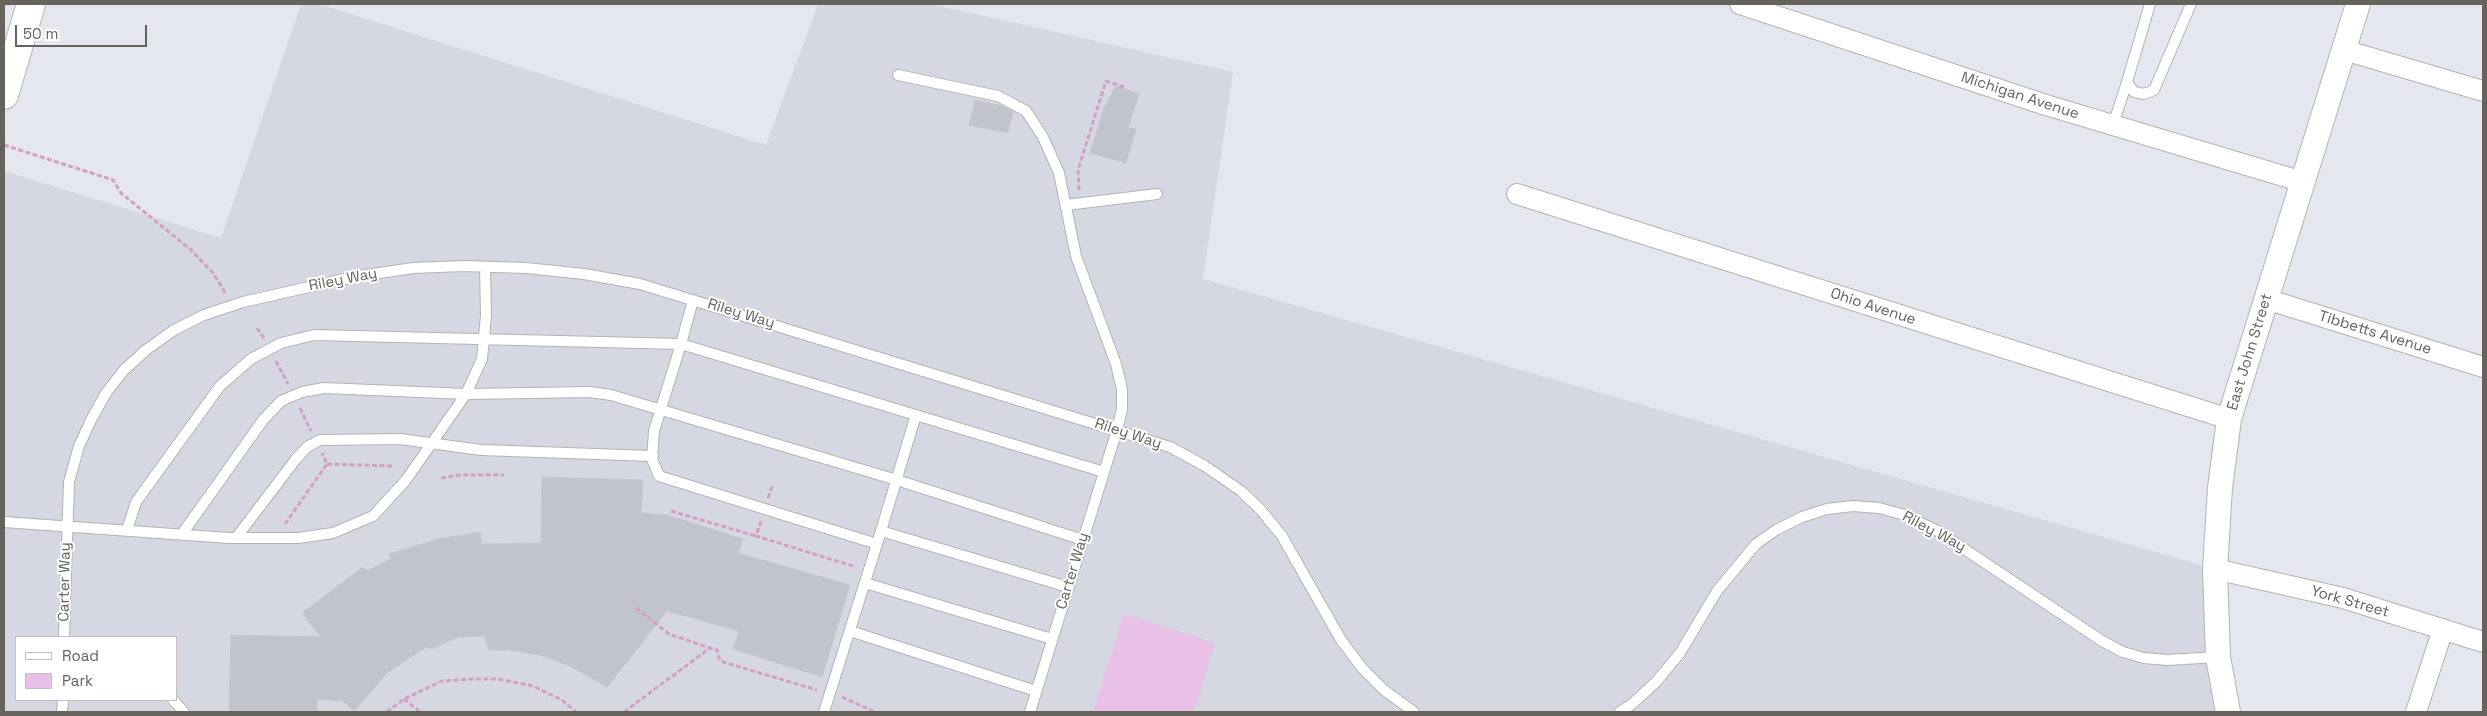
<!DOCTYPE html>
<style>
body{margin:0}
#map{position:relative;width:2487px;height:716px;overflow:hidden;background:#e5e7f0;font-family:"Space Grotesk",sans-serif}
canvas{display:block}
.frame{position:absolute;inset:0;border:5px solid #66625c;pointer-events:none}
.legend{position:absolute;left:15px;top:636px;width:162px;height:65px;box-sizing:border-box;background:#fff;border:1px solid #c2c0be;margin:0;padding:6px 9px;list-style:none;font-size:15px;color:#66625c}
.legend li{display:flex;align-items:center;gap:10px;height:25px}
.legend b{width:25px;border:1px solid #c2c0be}
.scale{position:absolute;left:15px;top:25px;width:132px;height:22px;box-sizing:border-box;border:2px solid #66625c;border-top:0;padding-left:6px;font-size:15px;line-height:18px;white-space:nowrap;color:#66625c;-webkit-text-stroke:4px #fff;paint-order:stroke}
</style>
<div id="map">
<canvas width="2487" height="716"></canvas>
<div class="frame"></div>
<ul class="legend">
<li><b style="height:6px;background:#fff"></b>Road</li>
<li><b style="height:14px;background:#e8c0e8"></b>Park</li>
</ul>
<div class="scale">50 m</div>
</div>
<script>
const ctx = document.querySelector('canvas').getContext('2d');
ctx.lineJoin = 'round';
function fillPath(path, color) { ctx.fillStyle = color; ctx.fill(path, 'evenodd'); }
const toPath = rows => new Path2D(rows.map(r => 'M' + r).join(''));
function stroke(path, color, width, dash) { ctx.strokeStyle = color; ctx.lineWidth = width; ctx.lineCap = dash ? 'butt' : 'round'; ctx.setLineDash(dash || []); ctx.stroke(path); }
function drawText(font, color, halo, rows, align = 'center') {
  ctx.font = font + ' "Space Grotesk",sans-serif'; ctx.lineWidth = 4; ctx.setLineDash([]); ctx.textBaseline = 'middle'; ctx.strokeStyle = halo; ctx.fillStyle = color; for (const [text, x, y, turn = 0] of rows) {
    ctx.save(); ctx.translate(x, y); ctx.rotate((+turn || 0) * Math.PI / 180); ctx.textAlign = isNaN(turn) ? turn : align; if (halo) ctx.strokeText(text, 0, 0); ctx.fillText(text, 0, 0); ctx.restore();
  }
}
fillPath(toPath([
 [301,4,319,4,766,145,818,4,931,4,1233,72,1203,279,2215,569,2228,712,4,712,4,171,221,238],
 [16,637,176,637,176,700,16,700]
]), '#d5d8e2');
fillPath(toPath([
 [1124,614,1215,643,1194,712,1093,712]
]), '#e8c0e8');
const building = toPath([
 [1116,86,1139,94,1128,128,1136,129,1126,163,1090,153,1104,108,1116,86],
 [975,100,1002,106,1013,112,1008,133,969,125,975,100],
 [542,477,643,480,641,513,667,515,743,539,738,553,850,585,822,677,733,649,739,631,667,611,607,687,570,666,540,655,509,650,489,650,484,636,458,637,431,649,426,647,387,673,354,711,343,701,317,699,317,712,229,712,231,635,321,637,302,613,363,567,367,571,391,559,389,554,438,539,481,532,481,544,541,543,542,477]
]);
fillPath(building, '#c1c4cb');
stroke(building, '#c3c8d5', 1);
const service = toPath([
 [2150,4,2127,82,2134,92,2144,94,2154,90,2191,4],
 [898,75,998,96,1026,111,1043,137,1059,173,1076,256,1116,364,1122,389,1122,409,1117,430,1030,712],
 [2113,125,2127,82],
 [1066,205,1157,194],
 [693,300,681,344,1104,472],
 [4,522,229,538,298,538,333,533,373,516,406,480,466,394,482,359,486,315,485,267],
 [127,530,136,502,220,386,251,359,281,343,314,335,681,344,654,431,652,459,659,476,877,544,916,415],
 [881,531,1068,587],
 [182,534,263,420,281,401,302,392,324,388,466,394,590,392,611,395,897,480,1083,540],
 [236,538,296,459,307,447,320,440,400,439,481,450,653,456],
 [865,583,1052,639],
 [850,631,1036,691],
 [64,637,69,482,79,446,92,418,106,393,124,370,146,350,174,330,204,315,243,302,353,277,413,268,464,266,526,268,584,274,640,284,1170,447,1205,466,1241,491,1260,509,1282,536,1341,640,1362,668,1384,690,1414,712],
 [173,700,184,712],
 [62,712,63,700],
 [824,712,877,544],
 [1620,712,1632,704,1656,682,1680,653,1717,591,1756,544,1776,530,1802,517,1827,509,1853,506,1879,508,1901,514,1936,530,2102,641,2123,652,2144,658,2167,660,2218,657]
]);
const minor = toPath([
 [1740,4,2046,105,2303,182],
 [2344,50,2483,91],
 [1517,194,2229,419],
 [2266,299,2483,367],
 [2215,569,2343,598,2483,642],
 [2416,712,2443,629]
]);
const tertiary = toPath([
 [2228,712,2218,657,2215,569,2220,488,2229,419,2358,4]
]);
const secondary = toPath([
 [4,95,31,4]
]);
stroke(service, '#b5b3ad', 12);
stroke(minor, '#b5b3ad', 22);
stroke(tertiary, '#b5b3ad', 26);
stroke(secondary, '#b8b5af', 30);
stroke(toPath([
 [4,145,113,180,121,193,191,250,213,273,226,294],
 [1079,190,1078,170,1106,81,1124,87],
 [257,328,264,338],
 [276,361,288,384],
 [300,408,311,431],
 [327,464,394,466],
 [441,478,460,475,504,475],
 [768,498,773,484],
 [671,511,756,536],
 [761,521,756,536,856,567],
 [285,524,327,464,322,453],
 [636,608,669,634,710,648],
 [842,697,875,712],
 [404,699,420,712],
 [387,712,404,699,442,681,474,679,498,679,533,686,562,700,576,712],
 [624,712,710,648,717,650,720,661,817,690]
]), '#d49fc5', 3, [5, 2.5]);
stroke(service, '#fff', 10);
stroke(minor, '#fff', 20);
stroke(tertiary, '#fff', 24);
stroke(secondary, '#fff', 28);
drawText('15px', '#66625c', '#fff', [
 ["Michigan Avenue",2020,96,18],
 ["Riley Way",343,280,-11],
 ["Ohio Avenue",1873,307,18],
 ["Riley Way",741,314,17],
 ["Tibbetts Avenue",2375,333,17],
 ["East John Street",2250,352,-73],
 ["Riley Way",1128,434,18],
 ["Riley Way",1934,532,28],
 ["Carter Way",1073,571,-73],
 ["Carter Way",65,582,-89],
 ["York Street",2350,602,16]
]);
</script>
